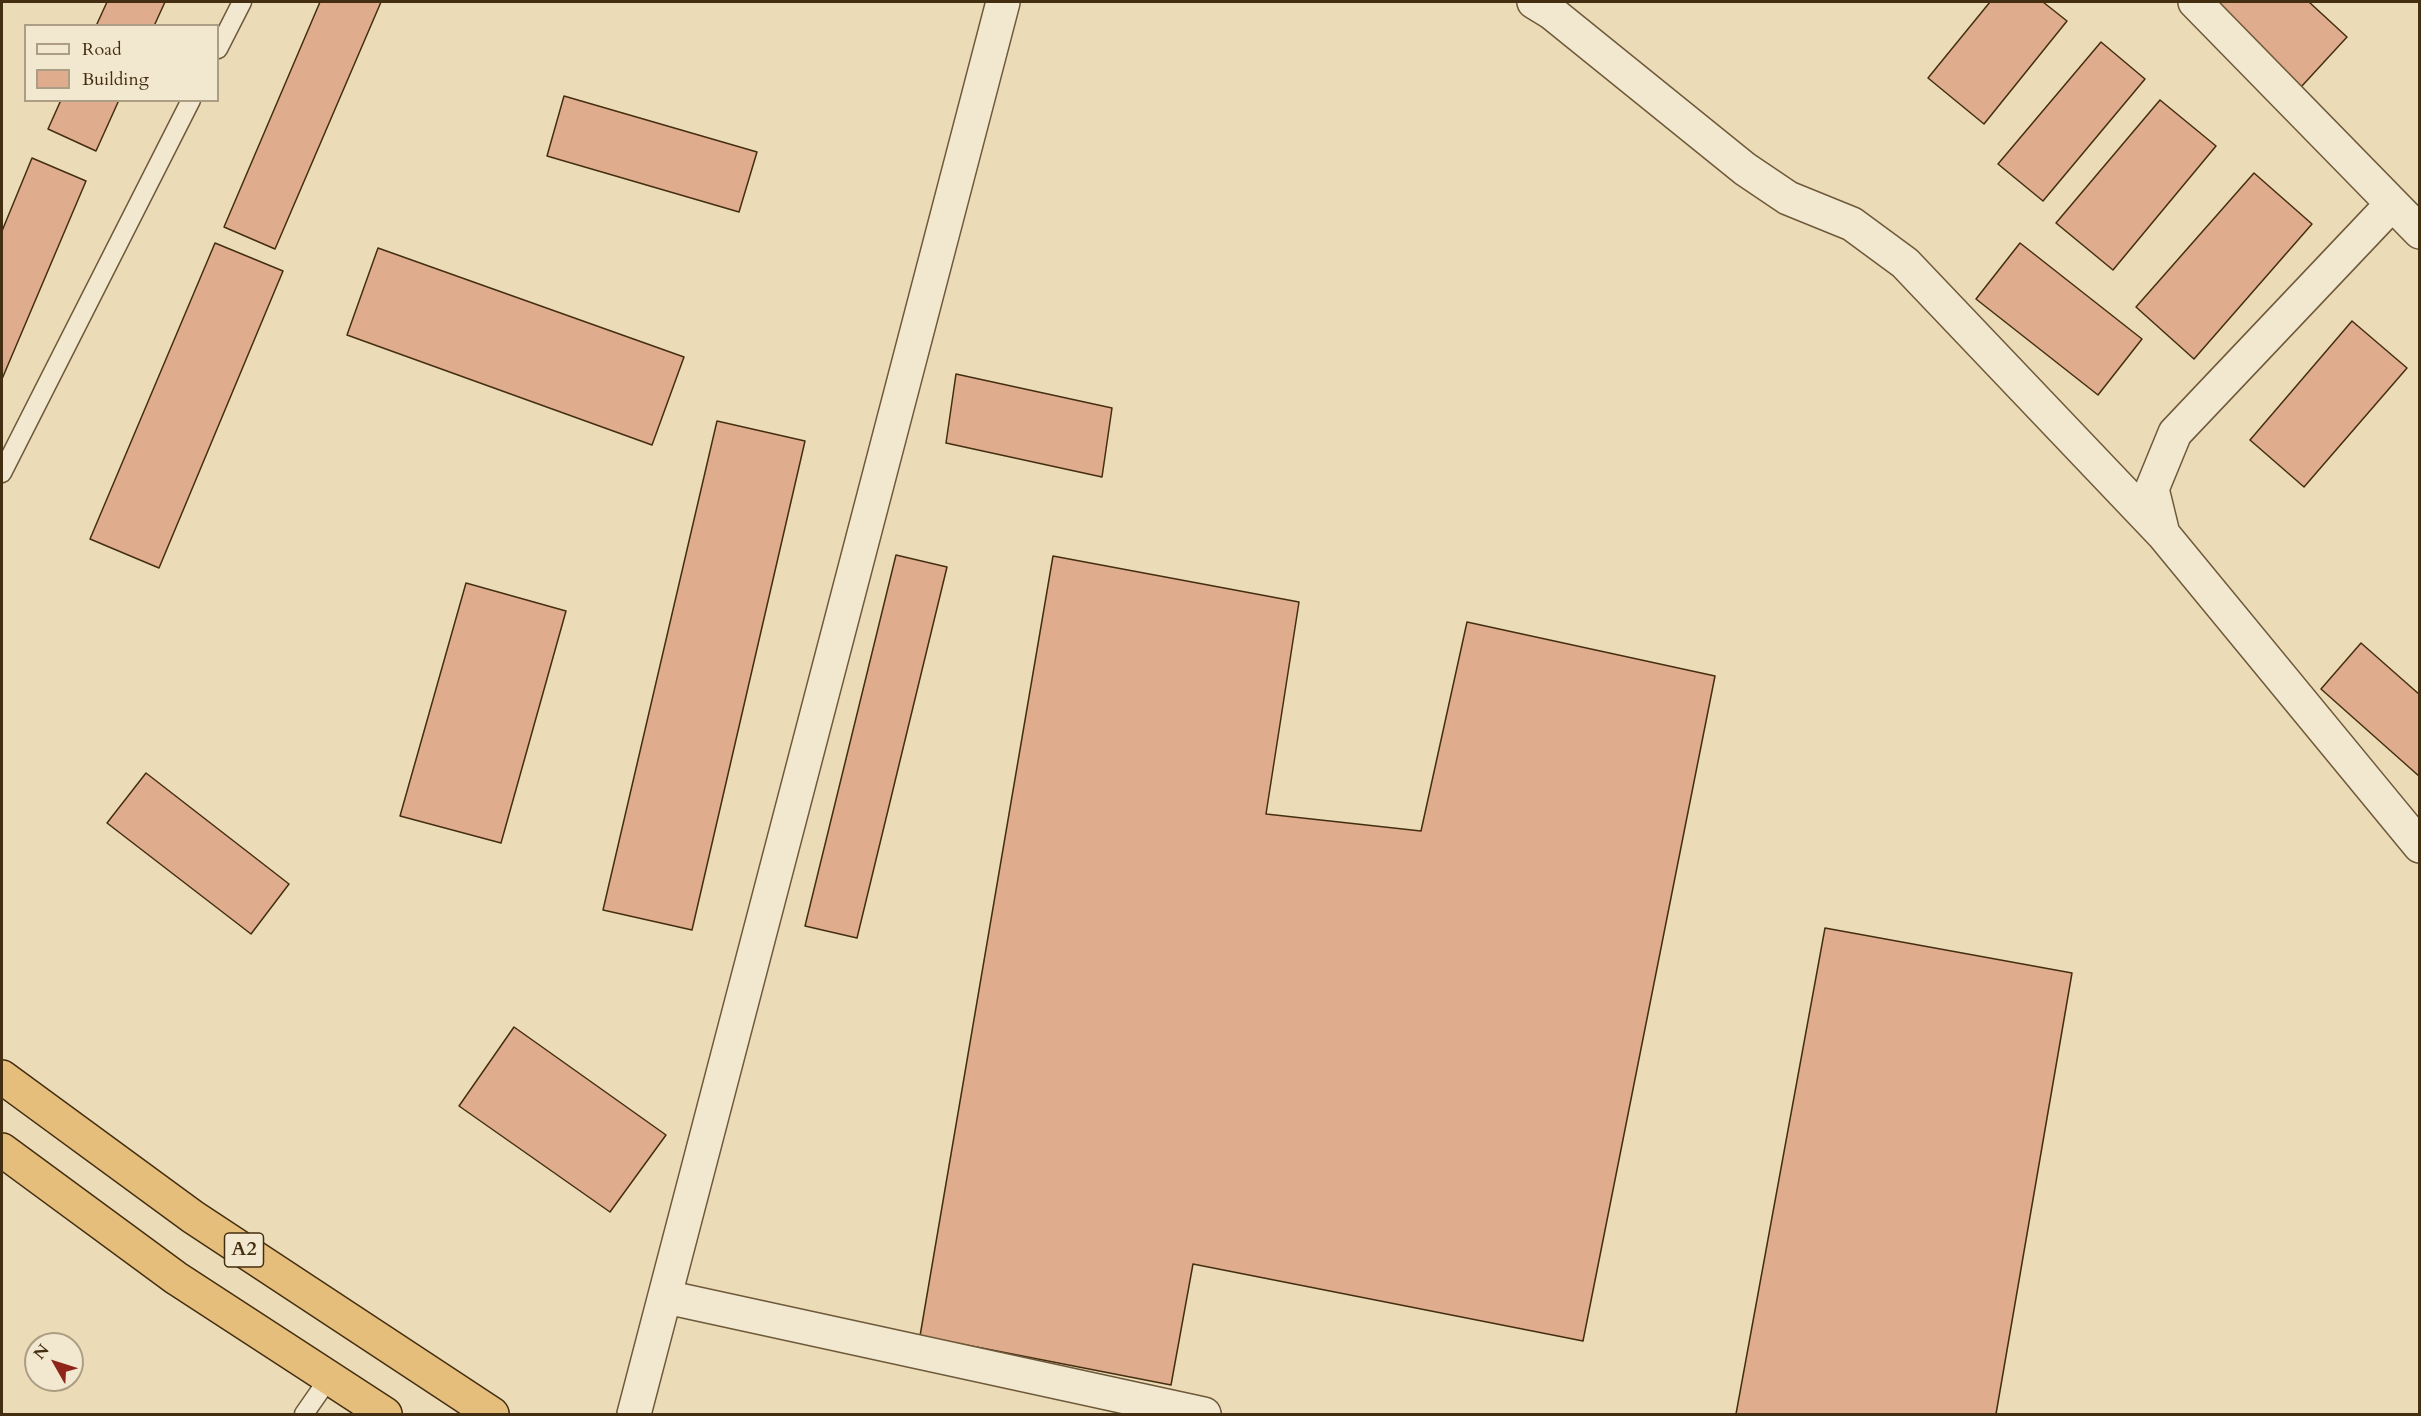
<!DOCTYPE html>
<style>
body{margin:0}
#map{position:relative;width:2421px;height:1416px;overflow:hidden;background:#ebdbb6;font-family:Cardo,serif}
canvas{display:block}
.frame{position:absolute;inset:0;border:3px solid #442e11;pointer-events:none}
.legend{position:absolute;left:24px;top:24px;width:195px;height:78px;box-sizing:border-box;background:#f2e8d0;border:2px solid #ac9e84;margin:0;padding:8px 10px;list-style:none;font-size:18px;color:#442e11}
.legend li{display:flex;align-items:center;gap:12px;height:30px}
.legend b{width:30px;border:2px solid #ac9e84}
.north{position:absolute;left:24px;top:1332px;width:60px;height:60px;box-sizing:border-box;background:#f2e8d0;border:2px solid #ac9e84;border-radius:50%;rotate:309deg;font-size:16px;font-weight:700;line-height:24px;text-align:center;color:#442e11}
.north::after{content:'';display:block;margin:auto;width:21px;height:27px;background:#8f2418;clip-path:polygon(50% 0,100% 100%,50% 72%,0 100%)}
</style>
<div id="map">
<canvas width="2421" height="1416"></canvas>
<div class="frame"></div>
<ul class="legend">
<li><b style="height:8px;background:#f2e8d0"></b>Road</li>
<li><b style="height:16px;background:#dfac8d"></b>Building</li>
</ul>
<div class="north">N</div>
</div>
<script>
const ctx = document.querySelector('canvas').getContext('2d');
ctx.lineJoin = 'round';
function fillPath(path, color) { ctx.fillStyle = color; ctx.fill(path, 'evenodd'); }
const toPath = rows => new Path2D(rows.map(r => 'M' + r).join(''));
function stroke(path, color, width, dash) { ctx.strokeStyle = color; ctx.lineWidth = width; ctx.lineCap = dash ? 'butt' : 'round'; ctx.setLineDash(dash || []); ctx.stroke(path); }
function drawText(font, color, halo, rows, align = 'center') {
  ctx.font = font + ' Cardo,serif'; ctx.lineWidth = 6; ctx.setLineDash([]); ctx.textBaseline = 'middle'; ctx.strokeStyle = halo; ctx.fillStyle = color; for (const [text, x, y, turn = 0] of rows) {
    ctx.save(); ctx.translate(x, y); ctx.rotate((+turn || 0) * Math.PI / 180); ctx.textAlign = isNaN(turn) ? turn : align; if (halo) ctx.strokeText(text, 0, 0); ctx.fillText(text, 0, 0); ctx.restore();
  }
}
const building = toPath([
 [107,2,165,2,154,26,96,26,107,2],
 [320,2,381,2,275,249,224,227,320,2],
 [1990,2,2043,2,2067,21,1984,124,1928,78,1990,2],
 [2208,2,2309,2,2347,37,2301,87,2208,2],
 [2101,42,2145,79,2043,201,1998,164,2101,42],
 [564,96,757,152,739,212,547,156,564,96],
 [61,100,119,100,96,151,48,129,61,100],
 [2160,100,2216,146,2113,270,2056,223,2160,100],
 [32,158,86,181,2,379,2,231,32,158],
 [2254,173,2312,224,2194,359,2136,307,2254,173],
 [215,243,283,271,159,568,90,539,215,243],
 [2020,243,2142,339,2098,395,1976,299,2020,243],
 [378,248,684,357,652,445,347,335,378,248],
 [2352,321,2407,368,2304,487,2250,440,2352,321],
 [956,374,1112,408,1102,477,946,443,956,374],
 [717,421,805,441,692,930,603,910,717,421],
 [896,555,947,567,857,938,805,926,896,555],
 [1053,556,1299,602,1266,814,1421,831,1467,622,1715,676,1583,1341,1193,1264,1171,1385,920,1336,1053,556],
 [466,583,566,611,501,843,400,816,466,583],
 [2361,643,2420,695,2420,777,2321,689,2361,643],
 [146,773,289,884,251,934,107,823,146,773],
 [1825,928,2072,973,1996,1414,1736,1414,1825,928],
 [514,1027,666,1135,610,1212,459,1106,514,1027]
]);
fillPath(building, '#dfac8d');
stroke(building, '#442e11', 1.5);
const lane = toPath([
 [218,49,242,2],
 [2,473,191,100],
 [304,1414,329,1378]
]);
const street = toPath([
 [1534,2,1552,13,1745,169,1788,198,1852,224,1905,263,2163,534],
 [2195,2,2420,232],
 [2392,204,2175,433,2152,489,2163,534,2420,846],
 [666,1297,1204,1414],
 [634,1414,1003,2]
]);
const highway = toPath([
 [2,1077,193,1217,492,1414],
 [2,1150,176,1278,385,1414]
]);
stroke(lane, '#6e593a', 21);
stroke(street, '#6e593a', 36);
stroke(highway, '#442e11', 36);
stroke(lane, '#f2e8d0', 18);
stroke(street, '#f2e8d0', 33);
stroke(highway, '#e6be7b', 33);
for (const [x, y, w] of [
 [244,1250,39]
]) { const box = new Path2D(); box.roundRect(x - w / 2, y - 17, w, 34, 4.5); ctx.fillStyle = '#f2e8d0'; ctx.fill(box); stroke(box, '#442e11', 1.5); }
drawText('bold 20px', '#442e11', null, [
 ["A2",244,1250]
]);
</script>
